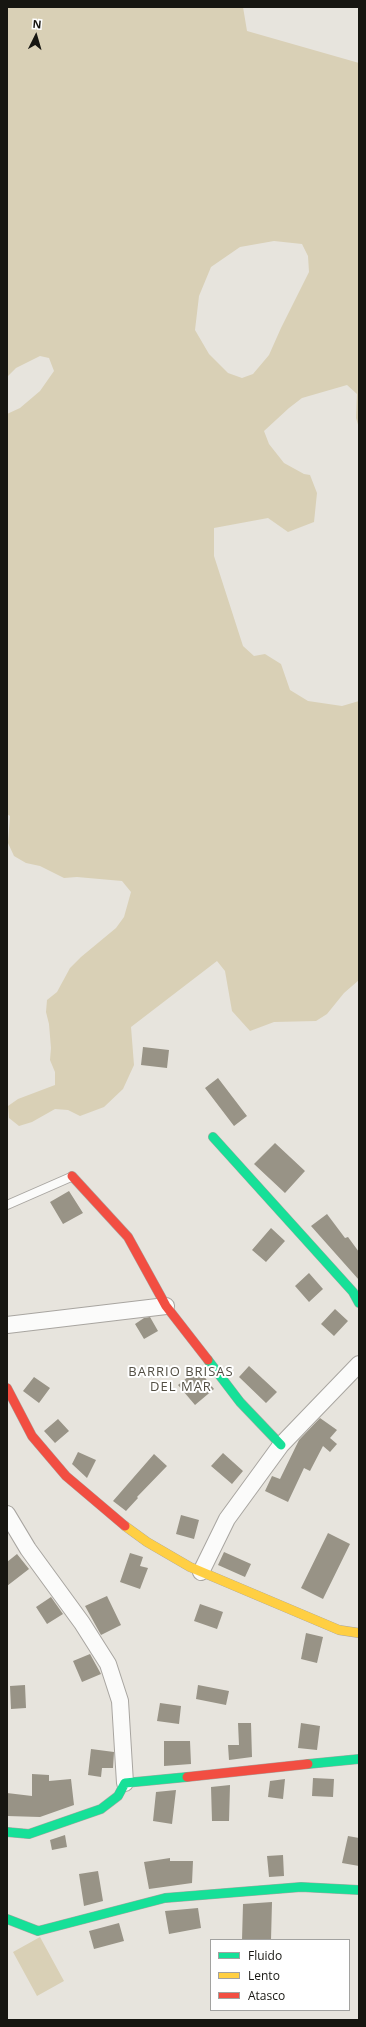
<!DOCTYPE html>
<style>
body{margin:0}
#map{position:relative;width:366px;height:2027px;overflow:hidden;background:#e7e4dd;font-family:"Open Sans",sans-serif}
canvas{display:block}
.frame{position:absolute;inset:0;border:8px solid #171611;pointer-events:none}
.legend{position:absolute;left:210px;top:1939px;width:140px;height:72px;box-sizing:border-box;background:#fff;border:1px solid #a2a2a0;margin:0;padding:5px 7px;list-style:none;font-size:12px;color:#171611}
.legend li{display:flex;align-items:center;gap:8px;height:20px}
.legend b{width:20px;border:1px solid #a2a2a0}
.north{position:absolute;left:16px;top:16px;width:40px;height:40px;-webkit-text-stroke:3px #fff;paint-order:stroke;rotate:5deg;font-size:11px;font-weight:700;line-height:16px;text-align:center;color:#171611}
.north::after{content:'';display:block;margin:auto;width:14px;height:18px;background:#171611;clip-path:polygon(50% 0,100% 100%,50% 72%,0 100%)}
</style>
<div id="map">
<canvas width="366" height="2027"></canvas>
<div class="frame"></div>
<ul class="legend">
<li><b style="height:5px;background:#16e098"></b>Fluido</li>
<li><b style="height:5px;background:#ffcf43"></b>Lento</li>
<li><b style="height:5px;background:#f24e42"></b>Atasco</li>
</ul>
<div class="north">N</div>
</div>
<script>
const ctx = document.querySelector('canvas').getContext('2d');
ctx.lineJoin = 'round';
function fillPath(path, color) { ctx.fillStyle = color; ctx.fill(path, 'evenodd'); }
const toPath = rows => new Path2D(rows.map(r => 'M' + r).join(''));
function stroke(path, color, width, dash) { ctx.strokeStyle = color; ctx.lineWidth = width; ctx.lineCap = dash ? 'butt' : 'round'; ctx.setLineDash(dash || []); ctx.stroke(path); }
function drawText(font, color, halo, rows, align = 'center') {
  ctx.font = font + ' "Open Sans",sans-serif'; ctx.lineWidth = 4; ctx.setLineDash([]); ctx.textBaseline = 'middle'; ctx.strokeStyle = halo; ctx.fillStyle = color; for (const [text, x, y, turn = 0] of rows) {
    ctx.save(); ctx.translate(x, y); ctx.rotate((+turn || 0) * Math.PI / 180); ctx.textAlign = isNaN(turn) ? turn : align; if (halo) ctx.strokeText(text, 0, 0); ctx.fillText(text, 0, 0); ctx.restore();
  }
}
fillPath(toPath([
 [7,7,243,7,247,31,359,63,359,428,356,418,357,394,347,385,302,398,289,408,264,431,269,444,284,463,304,474,310,475,317,493,314,522,288,532,268,518,214,528,214,556,243,646,254,656,265,654,281,664,290,690,308,701,342,706,359,701,359,980,344,993,327,1014,316,1021,274,1022,250,1031,232,1011,225,971,217,961,131,1027,134,1065,123,1089,104,1107,80,1116,68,1110,55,1109,32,1122,19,1126,9,1118,8,1106,18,1099,55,1085,55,1072,50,1060,51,1048,49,1024,46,1012,47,1000,57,992,70,968,81,957,116,928,124,917,131,892,122,881,77,877,64,878,40,866,26,863,14,856,8,843,10,816,7,814,7,414,20,408,40,391,54,371,49,358,40,356,16,368,7,377],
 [274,241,302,244,308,256,309,272,281,328,269,355,253,374,242,378,228,373,209,354,195,330,199,296,211,267,240,247],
 [40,1937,64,1981,37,1996,13,1952]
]), '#d9d0b6');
fillPath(toPath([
 [143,1047,169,1050,167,1068,141,1065],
 [218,1078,247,1116,234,1126,205,1088],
 [275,1143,305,1171,285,1193,254,1164],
 [69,1191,83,1213,63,1224,50,1202],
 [327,1214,345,1238,348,1237,359,1252,359,1280,311,1226],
 [271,1228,285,1241,266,1262,252,1250],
 [309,1273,323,1289,309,1302,295,1286],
 [335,1309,348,1321,334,1336,321,1324],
 [150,1317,158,1331,144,1339,135,1324,144,1318],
 [249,1366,277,1392,266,1403,239,1377],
 [198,1369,214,1389,195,1405,178,1385],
 [34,1377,50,1388,39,1403,23,1391],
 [320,1418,337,1430,330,1438,337,1444,330,1452,323,1446,310,1471,304,1468,288,1502,265,1491,272,1476,280,1479,299,1440],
 [58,1419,69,1431,55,1443,44,1431],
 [78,1452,96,1460,87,1478,72,1464],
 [223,1453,243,1471,232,1484,211,1466],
 [154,1454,167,1466,137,1497,138,1498,126,1511,113,1501],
 [181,1515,199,1520,194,1539,176,1534],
 [328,1533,350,1544,323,1599,301,1588],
 [224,1552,251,1564,245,1577,218,1565],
 [130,1553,143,1557,140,1566,148,1568,140,1589,120,1582],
 [17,1554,29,1569,7,1586,7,1562],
 [107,1596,121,1625,101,1635,85,1606],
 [51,1597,63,1614,47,1624,36,1607],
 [200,1604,223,1612,217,1629,194,1621],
 [306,1633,323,1637,317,1663,301,1659],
 [90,1654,101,1674,82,1682,73,1661],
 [25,1685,26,1708,11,1709,10,1686],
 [198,1685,229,1691,226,1705,196,1699],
 [160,1703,181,1706,179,1724,157,1721],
 [238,1723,251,1723,252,1757,229,1760,228,1745,239,1745],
 [301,1723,320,1726,317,1750,298,1748],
 [164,1741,190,1741,191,1764,164,1766],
 [91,1749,114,1752,113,1768,102,1768,101,1777,88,1775],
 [32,1774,49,1775,49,1781,71,1779,74,1805,40,1817,7,1816,7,1793,32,1796],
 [313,1778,334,1779,333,1797,312,1796],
 [285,1779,283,1799,268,1797,270,1781],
 [230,1785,229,1821,212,1821,211,1787],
 [176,1790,172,1824,153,1821,156,1792],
 [65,1835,67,1847,52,1850,50,1840],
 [348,1836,359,1838,359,1866,342,1863],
 [283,1855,284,1876,269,1877,267,1856],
 [170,1858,170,1861,193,1861,192,1883,149,1889,144,1862],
 [98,1871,103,1901,84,1906,79,1874],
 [272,1902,271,1940,242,1940,243,1904],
 [198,1908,201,1928,169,1934,165,1911],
 [119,1923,124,1941,94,1949,89,1931]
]), '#989386');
const lane = toPath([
 [7,1205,71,1177]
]);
const street = toPath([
 [7,1325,166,1306],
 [7,1514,28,1549,82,1623,108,1664,120,1701,125,1783],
 [201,1572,227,1519,281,1445,359,1364]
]);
const fast = toPath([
 [213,1137,353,1292,359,1303],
 [208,1360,240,1402,281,1445],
 [308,1764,359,1759],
 [7,1832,29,1834,101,1809,118,1796,125,1783,187,1777],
 [7,1919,38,1931,165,1898,301,1887,359,1890]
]);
const slow = toPath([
 [125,1526,147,1542,190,1567,339,1630,359,1633]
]);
const jam = toPath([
 [72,1176,128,1237,166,1306,208,1360],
 [7,1388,32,1436,66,1476,125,1526],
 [187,1777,308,1764]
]);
stroke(lane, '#a8a5a0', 10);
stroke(street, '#a8a5a0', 18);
stroke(fast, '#a8a5a0', 10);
stroke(slow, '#a8a5a0', 10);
stroke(jam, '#a8a5a0', 10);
stroke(lane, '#fbfbfa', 8);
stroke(street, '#fbfbfa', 16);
stroke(fast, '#16e098', 9);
stroke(slow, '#ffcf43', 9);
stroke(jam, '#f24e42', 9);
ctx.letterSpacing = '1px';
drawText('13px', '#524e43', '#fff', [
 ["BARRIO BRISAS",181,1372],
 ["DEL MAR",181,1387]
]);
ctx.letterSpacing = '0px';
</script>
